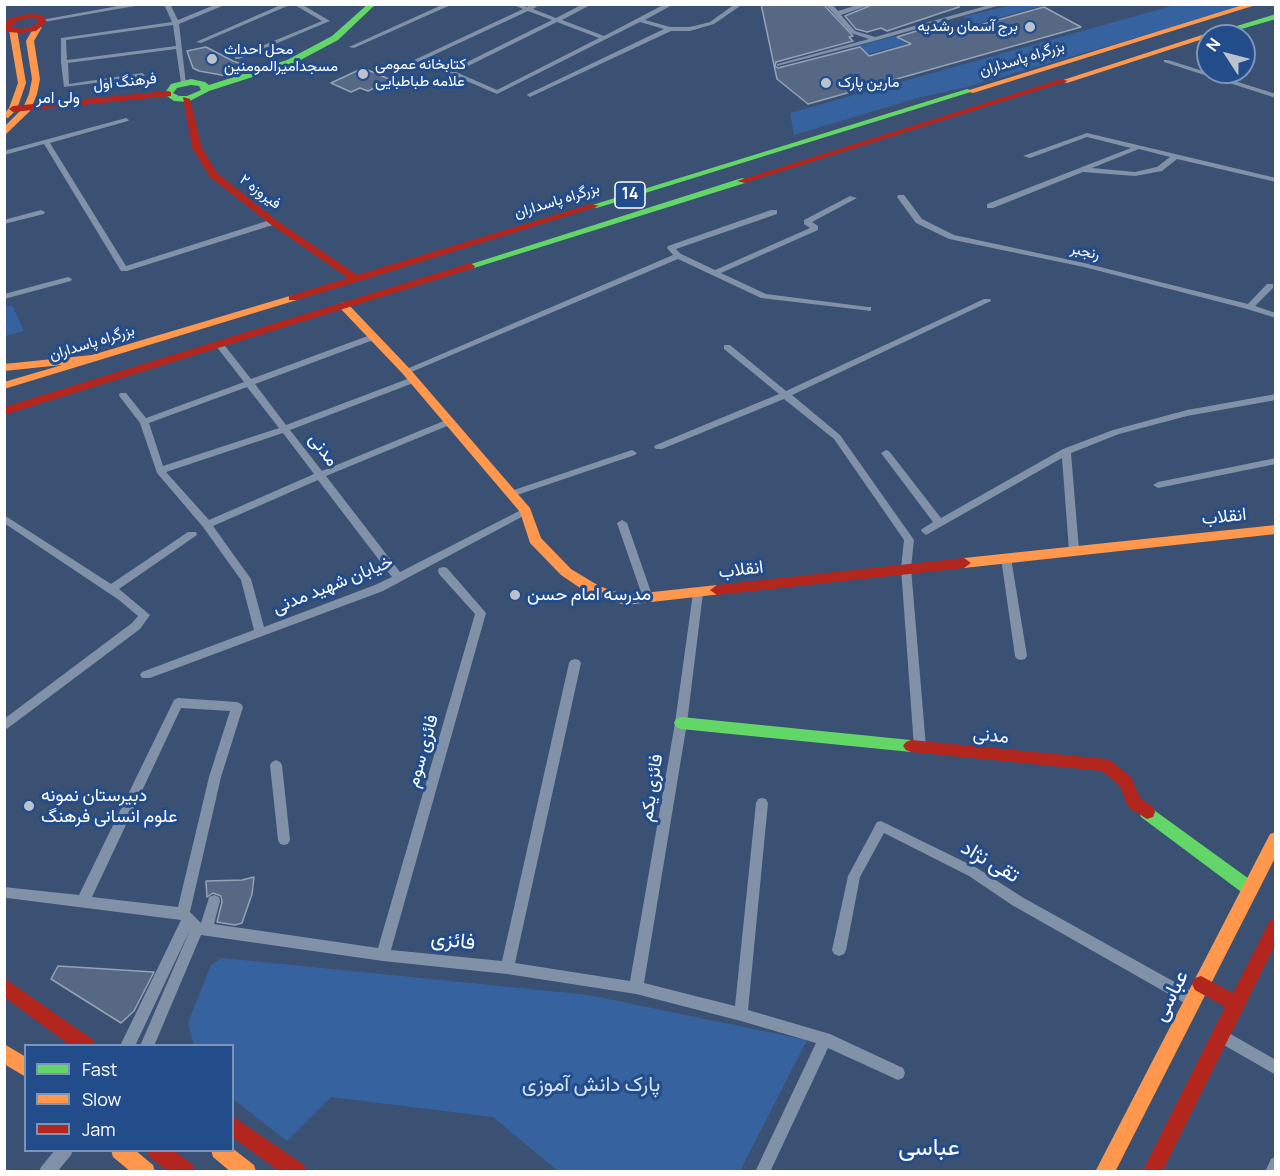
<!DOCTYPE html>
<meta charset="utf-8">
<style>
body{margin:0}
#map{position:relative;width:1280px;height:1176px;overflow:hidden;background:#3a5173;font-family:Manrope,sans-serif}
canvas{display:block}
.frame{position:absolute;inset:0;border:6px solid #fff;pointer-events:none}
.legend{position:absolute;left:24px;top:1044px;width:210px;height:108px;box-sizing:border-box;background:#234c8a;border:2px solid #7b94b9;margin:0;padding:8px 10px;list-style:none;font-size:18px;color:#fff}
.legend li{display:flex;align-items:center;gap:12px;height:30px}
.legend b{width:30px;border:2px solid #7b94b9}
.north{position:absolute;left:1196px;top:24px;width:60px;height:60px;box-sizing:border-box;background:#234c8a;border:2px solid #7b94b9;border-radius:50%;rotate:306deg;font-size:16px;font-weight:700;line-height:24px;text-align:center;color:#fff}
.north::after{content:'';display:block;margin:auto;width:21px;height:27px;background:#bac2ce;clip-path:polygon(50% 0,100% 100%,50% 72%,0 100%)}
</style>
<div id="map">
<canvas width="1280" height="1176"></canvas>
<div class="frame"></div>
<ul class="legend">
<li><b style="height:8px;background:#63d668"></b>Fast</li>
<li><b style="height:8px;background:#ff974d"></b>Slow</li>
<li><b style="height:8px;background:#b3261e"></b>Jam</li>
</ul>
<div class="north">N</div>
</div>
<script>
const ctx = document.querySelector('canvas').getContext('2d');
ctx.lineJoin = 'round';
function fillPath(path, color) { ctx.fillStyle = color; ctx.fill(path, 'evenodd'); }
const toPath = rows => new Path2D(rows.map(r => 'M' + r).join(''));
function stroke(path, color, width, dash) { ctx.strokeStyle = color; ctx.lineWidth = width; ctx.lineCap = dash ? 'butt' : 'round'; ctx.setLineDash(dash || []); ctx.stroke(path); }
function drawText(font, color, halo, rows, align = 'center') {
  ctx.font = font + ' Manrope,Vazirmatn,sans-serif'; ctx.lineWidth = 6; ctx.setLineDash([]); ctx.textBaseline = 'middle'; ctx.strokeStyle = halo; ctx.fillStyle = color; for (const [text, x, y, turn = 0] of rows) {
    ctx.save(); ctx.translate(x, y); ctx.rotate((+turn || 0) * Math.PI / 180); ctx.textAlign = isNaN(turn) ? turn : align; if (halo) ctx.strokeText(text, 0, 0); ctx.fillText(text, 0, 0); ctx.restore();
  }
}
fillPath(toPath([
 [1011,5,1042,6,976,24,963,17],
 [1175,5,1249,5,967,87,921,97,794,135,790,113],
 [895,36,907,44,848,59,836,52],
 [12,305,24,331,5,336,5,307],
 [222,958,589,995,807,1040,740,1171,559,1172,493,1117,331,1097,287,1141,233,1099,232,1046,194,1045,188,1023,211,965]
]), '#3762a0');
const building = toPath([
 [761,4,823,4,853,36,849,37,853,41,776,62,775,66,778,68,860,47,869,56,911,44,897,37,933,26,948,34,1044,7,1081,27,808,104,777,79,761,4],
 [874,4,959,4,959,7,887,31,881,28,867,32,856,29,845,16,874,4],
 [206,47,233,61,253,68,227,76,199,71,193,68,187,51,206,47],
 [363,68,391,80,368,91,360,88,351,92,331,83,363,68],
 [254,877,252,894,242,923,235,925,217,922,222,902,221,896,213,893,207,897,206,881,242,880,254,877],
 [58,966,154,972,134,1011,121,1023,51,979,58,966]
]);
fillPath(building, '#566884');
stroke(building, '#95a2b6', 1.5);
fillPath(toPath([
 [129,4,146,4,44,22,41,20,129,4],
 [164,4,170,4,178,20,217,4,227,4,179,24,186,84,181,83,176,49,68,63,69,84,142,73,145,75,142,77,64,87,61,62,61,38,172,22,164,4],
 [173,25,176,46,67,60,66,40,173,25],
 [283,4,292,4,201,43,196,42,283,4],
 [293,4,301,4,330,21,239,59,235,59,235,57,322,21,293,4],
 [444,4,453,4,354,48,349,47,444,4],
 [512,4,522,4,527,7,532,4,541,4,533,9,556,18,583,4,592,4,562,20,604,36,665,4,674,4,645,20,670,27,690,27,710,22,735,4,743,4,714,24,690,31,671,31,530,97,527,95,528,94,664,29,640,22,497,94,420,61,400,70,395,69,523,9,512,4],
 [528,11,552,20,451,70,425,59,528,11],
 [557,22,599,38,497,90,456,72,557,22],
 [825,4,832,4,838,11,861,4,872,4,841,15,855,31,875,37,993,4,1004,4,874,41,777,66,777,64,869,39,851,33,825,4],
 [1164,60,1168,60,1276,94,1276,98,1164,62,1164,60],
 [126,118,129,120,128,121,50,143,126,266,270,220,276,220,276,224,127,271,121,271,44,144,4,155,4,151,126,118],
 [1087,133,1276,178,1276,182,1177,159,1162,171,1135,176,1083,172,993,208,987,208,987,204,1131,148,1087,137,1030,158,1023,156,1087,133],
 [1139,149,1170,157,1157,167,1135,172,1092,168,1139,149],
 [898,195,904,195,922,219,954,235,1084,263,1248,304,1267,284,1273,284,1273,288,1255,306,1276,313,1276,318,1247,309,1084,267,949,239,916,223,897,197,898,195],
 [850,196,857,198,812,222,818,226,818,230,721,273,766,294,868,307,871,307,871,311,761,298,678,259,409,373,406,374,402,371,673,255,667,248,668,246,771,210,777,210,777,214,676,249,681,254,715,270,810,228,804,224,804,220,850,196],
 [41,210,45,212,44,214,4,224,4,220,41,210],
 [68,277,72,279,71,281,4,299,4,294,68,277],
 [984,299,990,299,991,301,792,395,840,435,914,540,911,568,926,747,924,750,920,752,916,750,914,747,901,568,904,540,834,439,784,399,662,449,656,449,654,447,656,445,779,394,724,349,724,345,730,345,786,391,984,299],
 [373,334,377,337,376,339,255,384,286,425,410,378,416,378,416,382,290,430,322,471,446,420,452,420,454,422,452,424,326,476,400,572,523,509,529,509,531,511,529,513,383,591,150,678,142,678,140,675,142,672,254,630,241,580,203,527,157,473,140,423,120,397,119,395,120,393,126,393,146,418,244,382,216,346,216,342,222,342,251,379,373,334],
 [247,387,279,428,163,466,149,423,247,387],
 [283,433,314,474,209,520,166,472,283,433],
 [318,480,392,577,375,585,264,627,251,579,213,526,318,480],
 [1276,394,1276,400,1187,416,1119,434,1071,453,1079,550,1074,554,1069,550,1062,458,926,535,921,531,922,529,933,522,881,453,886,450,889,451,941,518,1063,449,1113,430,1187,410,1276,394],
 [632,450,637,453,635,455,514,496,511,497,506,494,508,492,632,450],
 [1276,458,1276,464,1158,488,1153,485,1158,482,1276,458],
 [4,515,111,584,188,532,196,532,197,535,119,589,150,615,140,629,4,731,4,719,132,623,138,616,119,600,4,523,4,515],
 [622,520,627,523,653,598,652,601,644,601,643,598,617,523,622,520],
 [1006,554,1011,558,1027,656,1025,659,1021,660,1017,659,1015,656,1001,558,1006,554],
 [443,567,447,568,486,613,391,950,502,961,569,663,571,660,575,659,579,660,581,663,515,963,630,981,675,723,693,593,698,589,703,593,687,723,644,983,735,1006,756,803,758,799,762,798,766,799,768,803,748,1010,830,1034,903,1068,905,1073,903,1078,898,1080,828,1048,770,1172,755,1172,816,1043,741,1021,636,994,507,974,383,961,201,935,154,1046,140,1046,190,930,135,1046,120,1046,181,920,7,898,4,897,4,887,79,895,174,700,178,698,237,702,241,704,243,707,221,777,190,912,201,923,208,901,209,897,214,895,219,897,220,901,214,924,378,948,475,614,439,574,438,571,439,568,443,567],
 [181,708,230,711,209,777,178,907,92,897,181,708],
 [276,760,280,762,282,765,290,840,288,844,284,845,280,844,278,840,270,765,272,762,276,760],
 [881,821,977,868,1022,897,1198,995,1200,1000,1198,1005,1193,1007,1188,1005,1012,905,969,876,884,833,860,877,846,950,844,954,839,956,834,954,832,950,848,876,877,822,881,821],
 [1220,1028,1276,1060,1276,1075,1215,1040,1213,1035,1215,1030,1220,1028],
 [55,1150,73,1150,71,1155,57,1172,39,1172,41,1167,55,1150],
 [1276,1157,1276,1172,1265,1172,1271,1159,1276,1157]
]), '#8191a7');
fillPath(toPath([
 [368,4,376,4,338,40,293,64,209,91,188,102,174,101,164,94,171,84,191,79,205,82,209,85,287,60,332,36,368,4],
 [191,85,199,86,201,90,187,96,179,96,173,93,177,88,191,85],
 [1276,14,1276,19,1217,36,1208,36,1208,38,1204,36,1276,14],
 [967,89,974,91,597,208,589,206,967,89],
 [742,178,745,179,745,183,474,268,470,269,465,266,742,178],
 [681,717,911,740,916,742,919,746,916,750,911,752,681,729,676,727,674,723,676,719,681,717],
 [1147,805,1256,884,1258,889,1256,894,1250,896,1244,894,1141,817,1139,812,1141,807,1147,805]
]), '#63d668');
fillPath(toPath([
 [1246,4,1259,4,973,93,966,91,1246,4],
 [35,25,42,27,34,41,40,79,37,94,30,111,4,136,4,127,23,108,29,94,32,79,26,41,35,25],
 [13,28,17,30,26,83,17,109,8,118,5,117,4,114,9,108,18,83,9,30,13,28],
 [1205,34,1212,36,1067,83,1060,81,1205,34],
 [293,295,298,298,297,300,4,389,4,382,62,365,4,371,4,364,92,355,293,295],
 [343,302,347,303,410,369,530,508,541,538,571,569,599,586,625,595,717,585,722,586,724,590,722,594,625,605,589,594,561,575,530,543,520,512,402,373,339,307,338,305,343,302],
 [1276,525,1276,534,964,568,957,563,964,558,1276,525],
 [1276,832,1276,856,1115,1172,1095,1172,1270,834,1276,832],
 [4,1044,26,1057,26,1077,4,1064,4,1044],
 [232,1148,254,1165,256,1172,231,1172,213,1157,211,1150,232,1150,232,1148],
 [111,1150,135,1150,153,1165,155,1172,131,1172,113,1157,111,1150]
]), '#ff974d');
fillPath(toPath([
 [29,14,42,15,47,22,36,31,21,33,8,32,4,29,4,23,10,18,29,14],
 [29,18,37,19,39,22,31,27,21,29,11,26,16,22,29,18],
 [1061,79,1068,81,745,183,737,181,1061,79],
 [168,91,171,92,171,96,13,112,9,109,13,106,168,91],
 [183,97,190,99,202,148,217,173,276,220,357,275,591,204,599,206,360,281,297,300,289,300,289,296,348,278,270,224,210,177,192,148,183,97],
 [470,263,475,266,474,268,4,415,4,407,470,263],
 [964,558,971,563,964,568,717,595,710,590,717,585,964,558],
 [911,740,1106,759,1111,761,1131,777,1140,798,1153,807,1155,812,1153,817,1147,819,1128,807,1120,786,1102,771,911,752,906,750,903,746,906,742,911,740],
 [1276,917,1276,943,1162,1172,1142,1172,1225,1007,1195,990,1192,984,1195,978,1201,976,1233,993,1270,920,1276,917],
 [4,978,93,1040,96,1046,71,1046,4,997,4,978],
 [232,1116,304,1165,306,1172,280,1172,232,1137,232,1116],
 [147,1150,173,1150,193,1165,195,1172,169,1172,149,1157,147,1150]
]), '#b3261e');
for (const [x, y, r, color] of [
 [1030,27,6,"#bac2ce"],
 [212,59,6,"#bac2ce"],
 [363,74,6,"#bac2ce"],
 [826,83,6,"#bac2ce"],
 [515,595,6,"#bac2ce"],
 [29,806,6,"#bac2ce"]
]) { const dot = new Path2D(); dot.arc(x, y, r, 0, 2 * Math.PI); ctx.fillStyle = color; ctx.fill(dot); stroke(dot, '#234c8a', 2); }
drawText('15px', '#fff', '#234c8a', [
 ["برج آسمان رشدیه",1018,27,"right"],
 ["محل احداث",224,50],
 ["مسجدامیرالمومنین",224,67],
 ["کتابخانه عمومی",375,65],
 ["علامه طباطبایی",375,82],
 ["مارین پارک",838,83]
], 'left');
drawText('15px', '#fff', '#234c8a', [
 ["بزرگراه پاسداران",1022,59,-17],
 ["فرهنگ اول",125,82,-6],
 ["فیروزه ٢",260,192,37],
 ["بزرگراه پاسداران",557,201,-17],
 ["رنجبر",1085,252,13],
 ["بزرگراه پاسداران",92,343,-17]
]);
drawText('16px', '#fff', '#234c8a', [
 ["ولی امر",58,99]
]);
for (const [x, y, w] of [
 [630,195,30]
]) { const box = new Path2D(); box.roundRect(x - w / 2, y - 13, w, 26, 4.5); ctx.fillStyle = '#234c8a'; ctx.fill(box); stroke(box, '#fff', 1.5); }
drawText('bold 16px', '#fff', null, [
 ["14",630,195]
]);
drawText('18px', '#fff', '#234c8a', [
 ["مدنی",323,450,53],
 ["انقلاب",1224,517,-6],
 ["انقلاب",741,570,-7],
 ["خیابان شهید مدنی",333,585,-22],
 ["مدنی",991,736,6],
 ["فائزی سوم",423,751,-74],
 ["فائزی یکم",652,788,-81]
]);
drawText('18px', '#fff', '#234c8a', [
 ["مدرسه امام حسن",527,595],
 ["دبیرستان نمونه",41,796],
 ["علوم انسانی فرهنگ",41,817]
], 'left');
drawText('21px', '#fff', '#234c8a', [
 ["تقی نژاد",990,862,30],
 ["فائزی",453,941,6],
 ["عباسى",1171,996,-63]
]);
drawText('21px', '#d4e3f8', '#234c8a', [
 ["پارک دانش آموزی",591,1085]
]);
drawText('24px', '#fff', '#234c8a', [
 ["عباسی",929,1148]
]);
</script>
